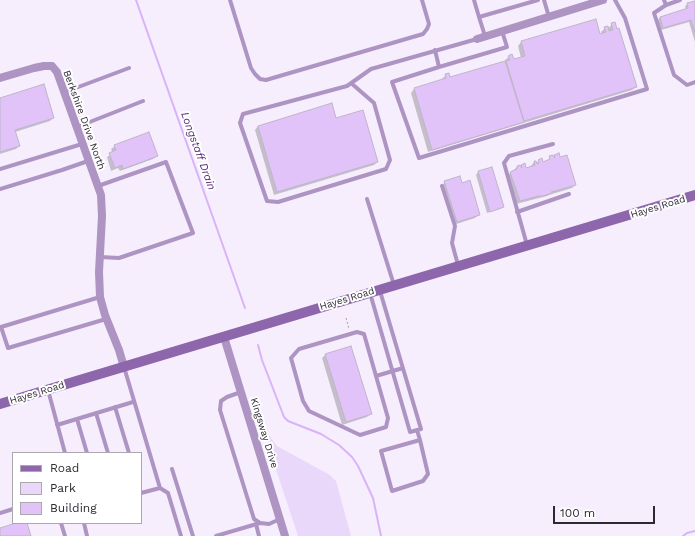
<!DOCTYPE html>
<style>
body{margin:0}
#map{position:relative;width:695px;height:536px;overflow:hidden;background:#f6eefd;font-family:"Work Sans",sans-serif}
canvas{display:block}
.legend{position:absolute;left:12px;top:452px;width:130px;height:72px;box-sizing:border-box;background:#fff;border:1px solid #aba9ad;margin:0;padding:5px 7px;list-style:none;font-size:12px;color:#2d2931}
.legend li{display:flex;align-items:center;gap:8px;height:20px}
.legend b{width:20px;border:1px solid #aba9ad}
.scale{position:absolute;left:553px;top:506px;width:102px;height:18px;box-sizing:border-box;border:2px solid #2d2931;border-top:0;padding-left:5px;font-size:12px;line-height:14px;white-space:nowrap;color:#2d2931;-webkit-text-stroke:3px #fff;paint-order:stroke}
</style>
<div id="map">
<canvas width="695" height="536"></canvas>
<ul class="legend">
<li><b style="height:5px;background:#8d66ab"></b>Road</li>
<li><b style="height:11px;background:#ead8fb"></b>Park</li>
<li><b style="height:11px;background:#e1c3fa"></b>Building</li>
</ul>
<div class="scale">100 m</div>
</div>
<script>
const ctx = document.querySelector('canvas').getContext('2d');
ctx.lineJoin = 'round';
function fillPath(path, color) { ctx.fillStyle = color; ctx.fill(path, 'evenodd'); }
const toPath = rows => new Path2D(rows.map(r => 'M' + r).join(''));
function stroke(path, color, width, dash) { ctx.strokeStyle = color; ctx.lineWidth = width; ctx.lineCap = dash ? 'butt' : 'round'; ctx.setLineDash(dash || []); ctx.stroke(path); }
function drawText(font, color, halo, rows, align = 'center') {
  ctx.font = font + ' "Work Sans",sans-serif'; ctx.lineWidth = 4; ctx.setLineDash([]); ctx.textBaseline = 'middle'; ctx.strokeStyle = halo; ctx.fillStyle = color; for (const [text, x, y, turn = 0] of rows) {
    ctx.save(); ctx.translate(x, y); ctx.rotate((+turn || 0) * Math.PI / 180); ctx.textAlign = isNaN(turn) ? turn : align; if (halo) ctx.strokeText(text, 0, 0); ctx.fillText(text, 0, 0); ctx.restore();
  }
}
fillPath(toPath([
 [266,431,277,446,330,475,336,481,351,536,298,536,264,433]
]), '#ead8fb');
fillPath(toPath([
 [695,2,695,42,689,22,661,30,658,20,660,17,686,10,685,6,688,4],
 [595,20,599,35,602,34,601,32,605,28,608,29,612,24,616,30,636,87,632,90,428,152,411,93,414,89,443,81,442,79,446,75,449,79,506,62,505,60,509,57,513,60,521,58,518,46,521,42],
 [0,99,53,118,50,121,15,132,19,146,16,149,0,154],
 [331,105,336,119,377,162,374,165,274,195,255,130,258,126],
 [115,146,157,156,153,159,120,171,118,168,111,171,107,157,113,153,111,149],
 [558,155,575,185,572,188,549,195,547,196,516,204,507,176,517,167,522,166,526,169,531,167,531,166,534,162,536,163,541,160,542,163,547,162,550,157],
 [491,168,503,207,500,209,487,213,476,175,478,172],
 [445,182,462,184,479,214,475,218,453,225,441,186],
 [350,347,370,414,367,417,342,425,322,358,325,355]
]), '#0003');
stroke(toPath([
 [136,0,245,308],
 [258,345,262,360,284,417,288,421,321,434,339,445,352,457,358,466,373,498,381,536],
 [683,536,687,533,695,531]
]), '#d9b3f8', 2);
const building = toPath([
 [695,1,695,32,691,20,663,28,660,17,688,8,687,3,695,1],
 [596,19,600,34,606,32,604,27,608,26,609,31,613,30,611,23,615,22,617,29,619,28,637,87,524,121,506,61,510,60,508,56,512,54,514,59,525,56,521,41,596,19],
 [505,61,524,122,432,150,414,88,446,78,445,74,449,73,450,77,505,61],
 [44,84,54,118,15,130,20,146,0,152,0,98,44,84],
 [332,103,336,118,363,110,378,162,277,192,258,126,332,103],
 [149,132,158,156,123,169,122,165,115,168,109,153,116,150,114,145,149,132],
 [559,153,560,157,567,155,576,185,551,192,552,193,543,196,538,196,520,201,510,172,517,169,517,166,520,165,522,168,521,165,525,163,526,168,535,165,534,161,536,161,537,164,539,163,538,160,542,158,543,162,550,159,549,156,553,155,555,158,554,155,559,153],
 [492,167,504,207,490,212,478,171,492,167],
 [460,176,462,183,470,180,480,215,457,222,444,181,460,176],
 [351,346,372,414,346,422,325,354,351,346],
 [16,523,27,523,31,536,0,536,0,528,16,523]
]);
fillPath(building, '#e1c3fa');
stroke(building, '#beb5c7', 1);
stroke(toPath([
 [346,318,349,329]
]), '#a39ca9', 1, [2, 2]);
stroke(toPath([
 [230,0,251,68,255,74,260,79,266,80,423,34,427,29,429,24,422,0],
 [474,0,479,17,538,0],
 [544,0,549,17],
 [664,0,666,5,654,13,674,75,687,85,695,82],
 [666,5,680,0],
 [479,17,485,36],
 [435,50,439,67,392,82,419,158,647,89,625,18,615,0],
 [439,67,507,47,502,31],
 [351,83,374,103,390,160,386,169,278,202,267,201,240,123,243,114,347,86,371,69,477,39],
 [65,92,129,68],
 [77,127,143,101],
 [0,169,82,144],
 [98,186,166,162,193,233,119,258,100,257],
 [442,186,455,226,452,243,458,265],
 [0,189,62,170,88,161],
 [367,199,394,285],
 [517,212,569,194],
 [527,245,504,163,509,156,553,144],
 [370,293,410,432,421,429,380,291],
 [100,297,1,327,8,348,106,319],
 [124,367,160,488,141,493],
 [376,376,364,334,357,332,299,349,291,358,303,401,309,411,360,435,386,427,388,418,376,376,403,368],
 [48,390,65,453],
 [241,392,227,397,221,401,220,410,254,519,260,523,269,524,280,519],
 [115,407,129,453],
 [96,413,108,453],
 [77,419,87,453],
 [57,425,133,402],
 [417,430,420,440,428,474,423,481,392,491,381,451,420,440],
 [172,469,193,536],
 [160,488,168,493,181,536],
 [0,513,13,509],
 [61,523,65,536],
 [84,523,87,536],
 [256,524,259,536],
 [216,536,260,523]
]), '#ae94c3', 4);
stroke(toPath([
 [477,39,603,0],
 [0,78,34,68,44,66,52,66,57,72,101,195,102,216,99,272,100,297,105,315,119,350,124,367],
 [224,337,285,536]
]), '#ae94c3', 8);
stroke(toPath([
 [0,404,695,195]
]), '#8d66ab', 10);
drawText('10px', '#2d2931', '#fff', [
 ["Berkshire Drive North",84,120,70],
 ["Hayes Road",658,207,-17],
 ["Hayes Road",347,299,-17],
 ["Hayes Road",37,393,-17],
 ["Kingsway Drive",264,433,73]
]);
drawText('italic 11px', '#562675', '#fff', [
 ["Longstaff Drain",198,151,70]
]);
</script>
